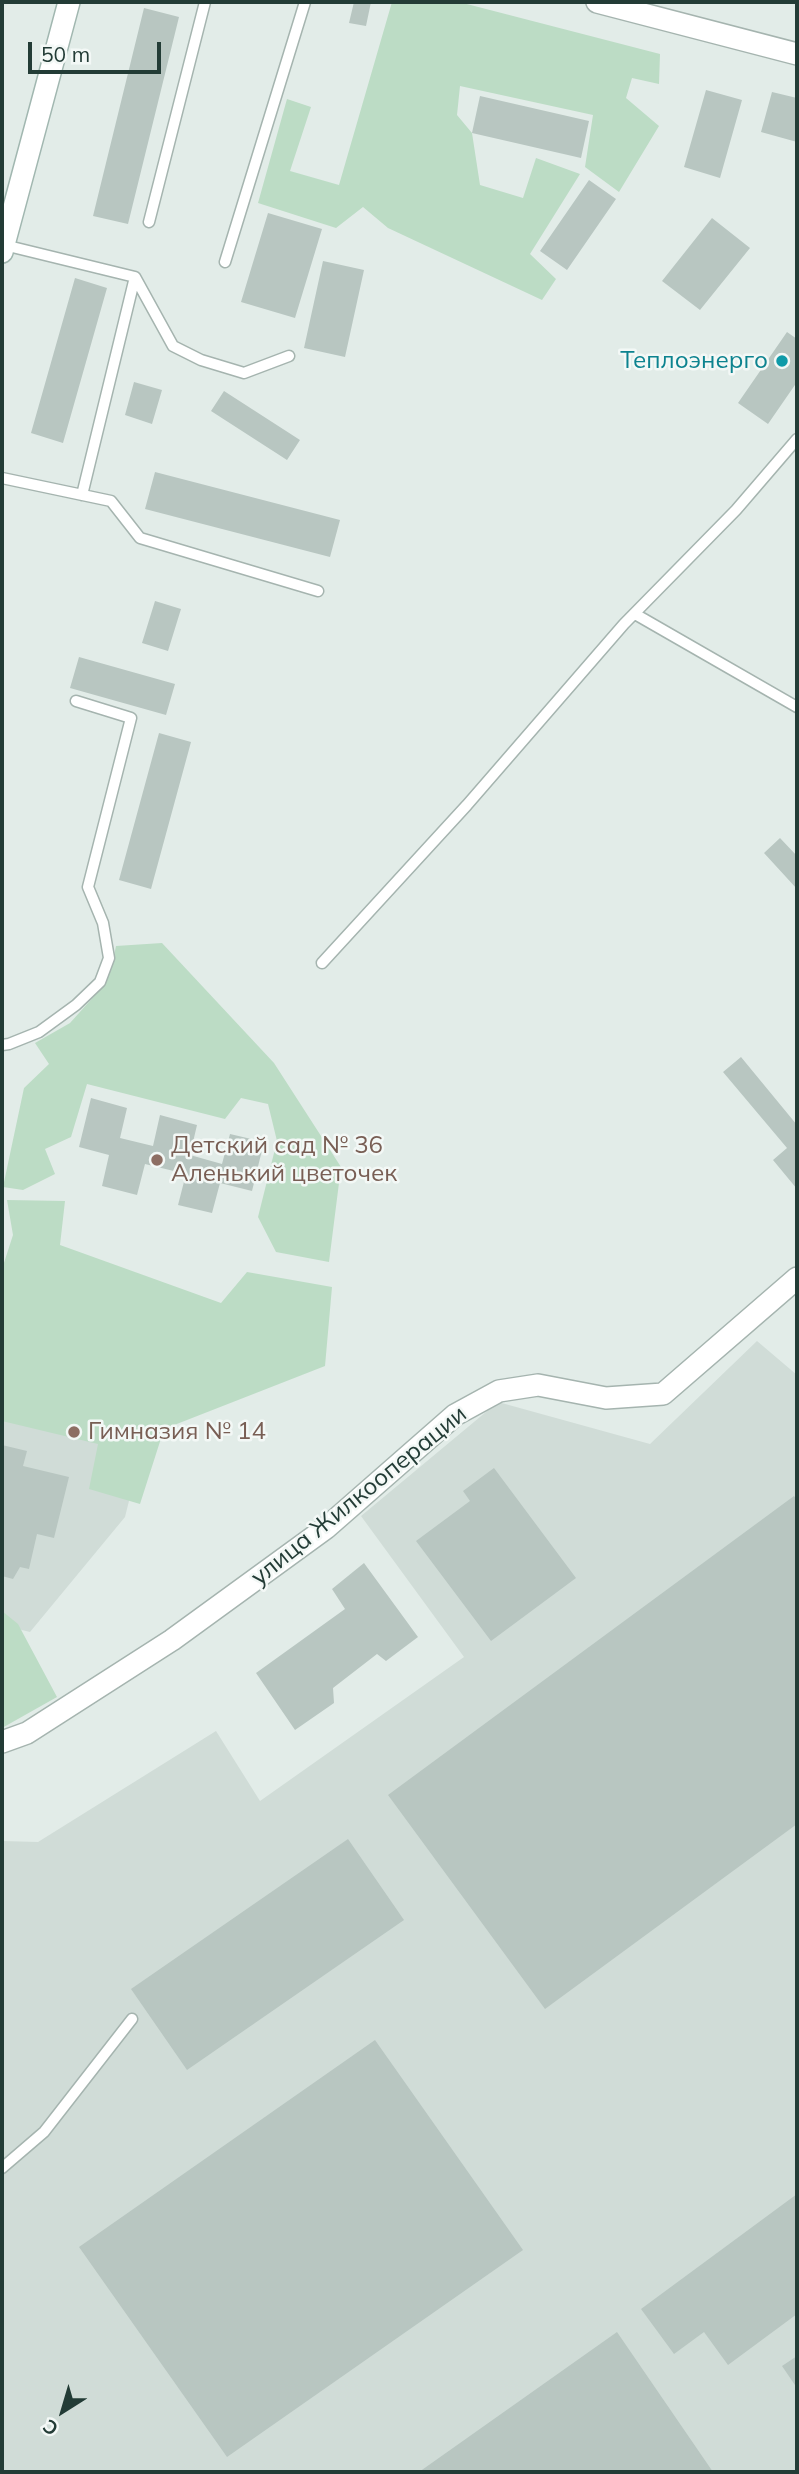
<!DOCTYPE html>
<meta charset="utf-8">
<style>
body{margin:0}
#map{position:relative;width:799px;height:2474px;overflow:hidden;background:#e2ece8;font-family:Mulish,sans-serif}
canvas{display:block}
.frame{position:absolute;inset:0;border:4px solid #233c36;pointer-events:none}
.north{position:absolute;left:28px;top:2376px;width:70px;height:70px;-webkit-text-stroke:5px #f3f8f6;paint-order:stroke;rotate:217deg;font-size:19px;font-weight:700;line-height:28px;text-align:center;color:#233c36}
.north::after{content:'';display:block;margin:auto;width:24px;height:32px;background:#233c36;clip-path:polygon(50% 0,100% 100%,50% 72%,0 100%)}
.scale{position:absolute;left:28px;top:42px;width:133px;height:32px;box-sizing:border-box;border:4px solid #233c36;border-top:0;padding-left:9px;font-size:21px;line-height:24px;white-space:nowrap;color:#233c36;-webkit-text-stroke:5px #f3f8f6;paint-order:stroke}
</style>
<div id="map">
<canvas width="799" height="2474"></canvas>
<div class="frame"></div>
<div class="north">С</div>
<div class="scale">50 m</div>
</div>
<script>
const ctx = document.querySelector('canvas').getContext('2d');
ctx.lineJoin = 'round';
function fillPath(path, color) { ctx.fillStyle = color; ctx.fill(path, 'evenodd'); }
const toPath = rows => new Path2D(rows.map(r => 'M' + r).join(''));
function stroke(path, color, width, dash) { ctx.strokeStyle = color; ctx.lineWidth = width; ctx.lineCap = dash ? 'butt' : 'round'; ctx.setLineDash(dash || []); ctx.stroke(path); }
function drawText(font, color, halo, rows, align = 'center') {
  ctx.font = font + ' Mulish,sans-serif'; ctx.lineWidth = 5; ctx.setLineDash([]); ctx.textBaseline = 'middle'; ctx.strokeStyle = halo; ctx.fillStyle = color; for (const [text, x, y, turn = 0] of rows) {
    ctx.save(); ctx.translate(x, y); ctx.rotate((+turn || 0) * Math.PI / 180); ctx.textAlign = isNaN(turn) ? turn : align; if (halo) ctx.strokeText(text, 0, 0); ctx.fillText(text, 0, 0); ctx.restore();
  }
}
fillPath(toPath([
 [2,1306,167,1347,125,1517,30,1632,2,1625],
 [757,1341,797,1375,797,2472,2,2472,2,1841,38,1842,216,1731,260,1801,464,1657,361,1516,498,1402,650,1444]
]), '#d0dcd7');
fillPath(toPath([
 [392,2,459,2,660,54,659,84,632,78,626,98,659,126,619,192,585,167,593,115,460,86,457,115,472,133,480,185,523,198,536,158,580,174,530,254,556,279,542,300,388,228,363,207,336,228,258,203,287,99,311,107,290,171,339,185],
 [162,943,274,1063,341,1167,329,1262,276,1252,258,1217,277,1141,268,1104,241,1098,225,1119,87,1084,71,1137,45,1149,55,1174,23,1190,3,1187,24,1088,49,1064,35,1043,70,1023,97,993,111,970,116,946],
 [7,1200,65,1201,60,1245,221,1303,247,1272,332,1287,325,1366,164,1429,140,1504,89,1489,98,1444,2,1421,2,1269,13,1235],
 [2,1611,18,1624,57,1697,2,1728]
]), '#bcdcc5');
fillPath(toPath([
 [354,2,371,2,366,26,349,23],
 [144,8,179,17,128,224,93,216],
 [706,90,742,100,720,178,684,167],
 [772,92,797,98,797,142,761,132],
 [480,96,589,121,581,158,472,133],
 [589,180,616,199,567,270,540,251],
 [268,213,322,229,295,318,241,302],
 [712,218,750,248,700,310,662,281],
 [323,261,364,270,345,357,304,348],
 [75,278,107,288,63,443,31,433],
 [787,332,797,339,797,382,768,424,738,403],
 [134,382,162,390,152,424,125,415],
 [224,391,300,440,287,460,211,411],
 [155,472,340,520,330,557,145,509],
 [155,601,181,609,168,651,142,643],
 [79,657,175,684,166,715,70,688],
 [159,733,191,742,151,889,119,880],
 [780,838,797,856,797,889,764,853],
 [741,1057,797,1125,797,1189,773,1160,787,1148,723,1072],
 [91,1098,127,1108,120,1138,153,1146,160,1115,197,1125,190,1155,222,1164,230,1134,264,1142,252,1191,220,1183,212,1213,178,1205,186,1174,145,1164,137,1195,102,1186,109,1155,79,1147],
 [2,1445,27,1451,23,1466,69,1477,54,1538,37,1534,29,1569,20,1567,13,1579,2,1576],
 [494,1468,576,1578,491,1641,416,1541,470,1501,463,1491],
 [794,1496,797,1500,797,1824,545,2009,388,1795],
 [364,1563,418,1637,386,1661,377,1654,333,1688,334,1703,295,1730,256,1673,345,1609,332,1589],
 [348,1839,404,1920,187,2070,131,1989],
 [375,2040,523,2250,227,2457,79,2247],
 [797,2194,797,2314,728,2365,704,2332,674,2354,641,2309],
 [617,2332,713,2472,419,2472],
 [797,2356,797,2388,782,2366]
]), '#b8c6c1');
const service = toPath([
 [149,222,205,2],
 [4,245,135,277,82,495],
 [225,262,305,2],
 [135,277,173,346,201,360,244,373,289,356],
 [2,478,111,501,140,538,318,591],
 [635,614,797,707],
 [322,963,467,805,624,624,736,510,797,439],
 [2,1045,9,1044,39,1032,76,1005,100,982,109,958,103,923,88,887,131,718,76,701],
 [2,2168,44,2132,132,2019]
]);
const minor = toPath([
 [597,2,797,54],
 [2,1742,27,1733,172,1640,326,1528,455,1415,499,1391,538,1385,606,1398,663,1394,797,1278]
]);
const secondary = toPath([
 [2,252,69,2]
]);
stroke(service, '#a5b4af', 13);
stroke(minor, '#a5b4af', 24);
stroke(secondary, '#a1b7b0', 24);
stroke(service, '#fff', 10);
stroke(minor, '#fff', 21);
stroke(secondary, '#fff', 21);
for (const [x, y, r, color] of [
 [782,361,7,"#0f9aa8"],
 [157,1160,7,"#8d6e63"],
 [74,1432,7,"#8d6e63"]
]) { const dot = new Path2D(); dot.arc(x, y, r, 0, 2 * Math.PI); ctx.fillStyle = color; ctx.fill(dot); stroke(dot, '#f3f8f6', 2.5); }
drawText('24px', '#0d838f', '#f3f8f6', [
 ["Теплоэнерго",768,361]
], 'right');
drawText('24px', '#785e54', '#f3f8f6', [
 ["Детский сад № 36",171,1146],
 ["Аленький цветочек",171,1174],
 ["Гимназия № 14",88,1432]
], 'left');
drawText('24px', '#233c36', '#f3f8f6', [
 ["улица Жилкооперации",359,1496,-39]
]);
</script>
